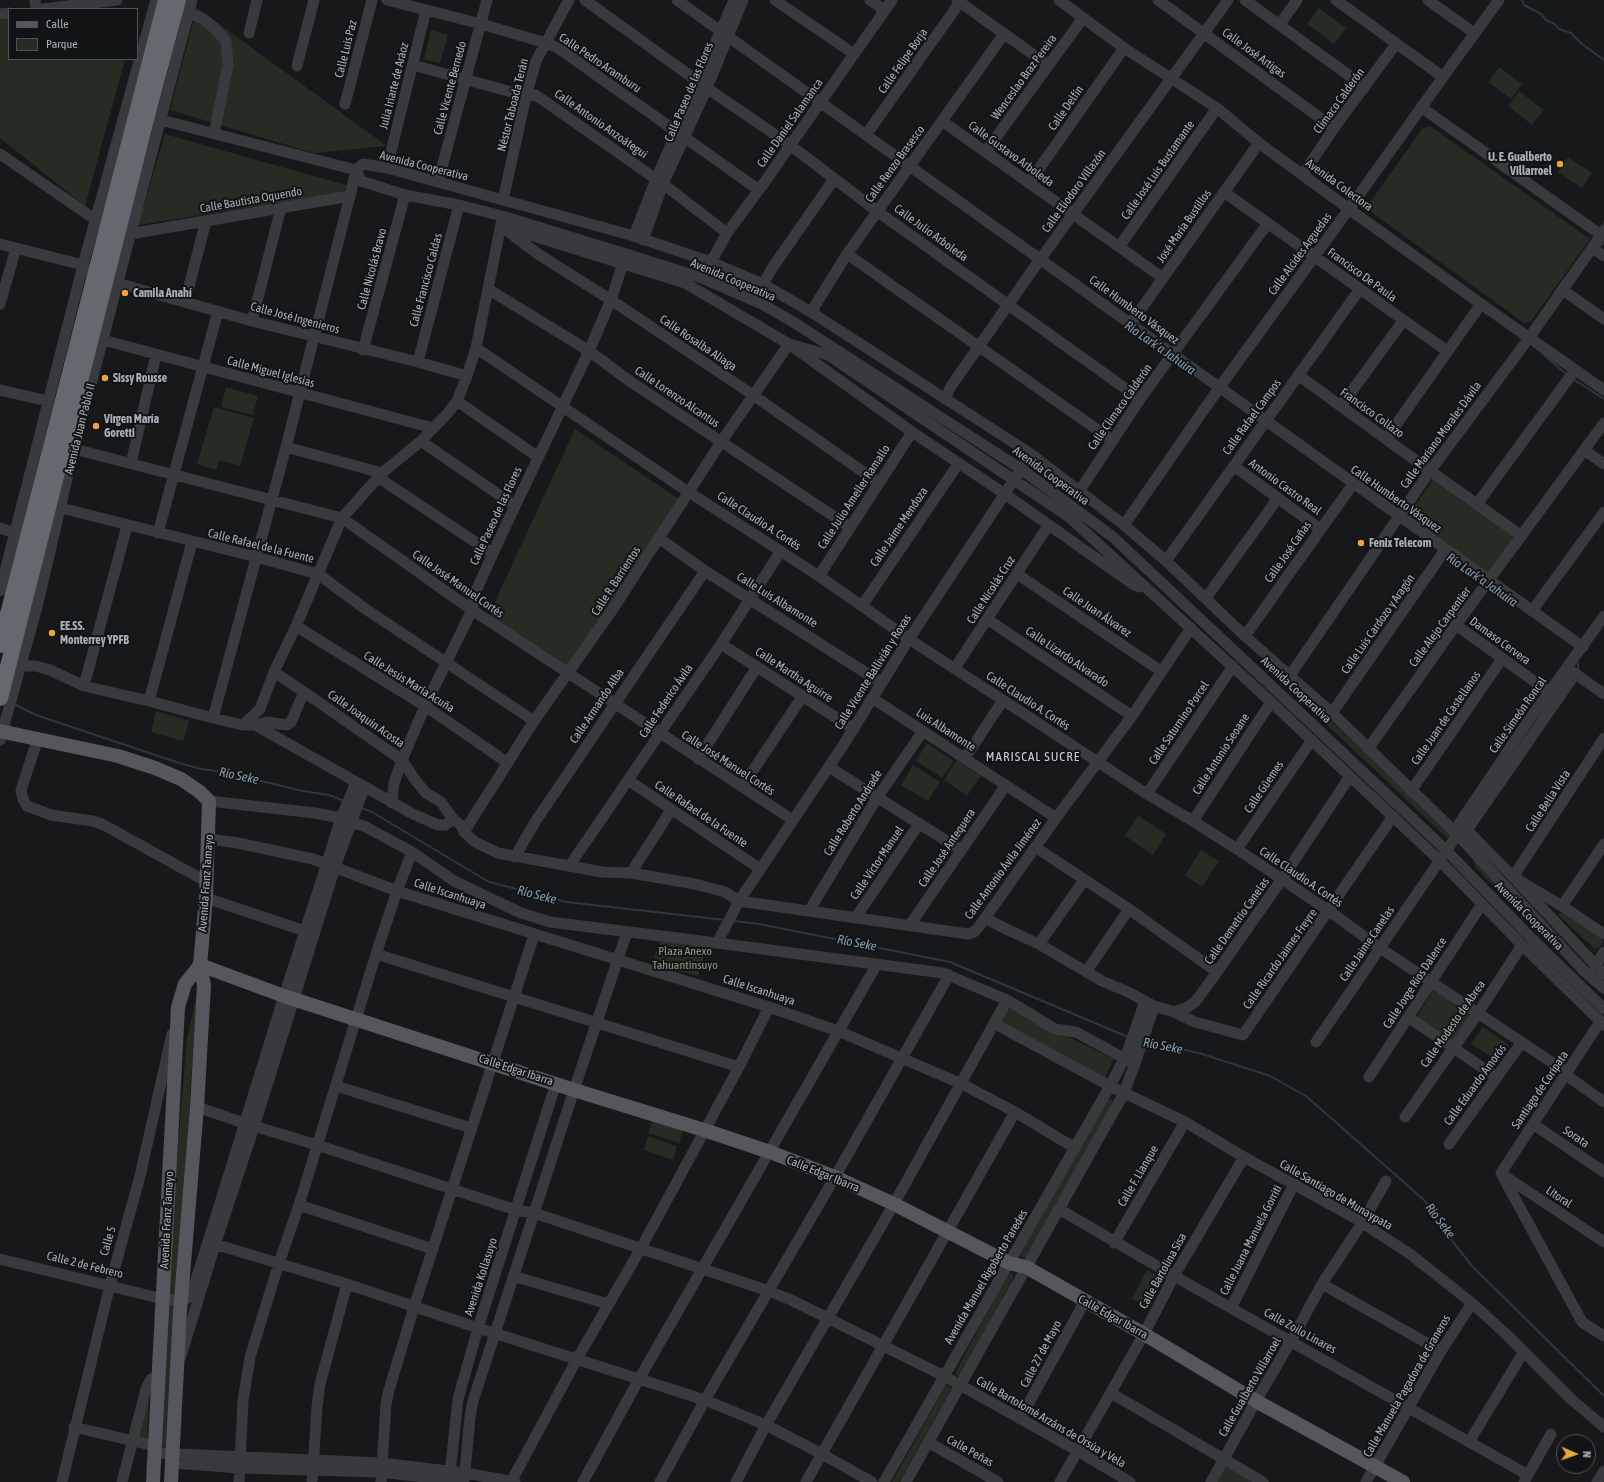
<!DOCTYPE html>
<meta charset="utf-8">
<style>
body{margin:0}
#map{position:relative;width:1604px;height:1482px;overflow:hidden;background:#171819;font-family:"Asap Condensed",sans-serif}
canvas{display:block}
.legend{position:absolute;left:8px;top:8px;width:130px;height:52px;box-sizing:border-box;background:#121314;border:1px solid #4f5256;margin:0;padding:5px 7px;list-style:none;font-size:12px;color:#aab0b9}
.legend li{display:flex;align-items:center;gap:8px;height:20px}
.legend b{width:20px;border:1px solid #4f5256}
.north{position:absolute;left:1556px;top:1434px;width:40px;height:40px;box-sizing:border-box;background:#121314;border:1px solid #4f5256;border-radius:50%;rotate:92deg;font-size:11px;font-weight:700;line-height:16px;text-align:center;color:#aab0b9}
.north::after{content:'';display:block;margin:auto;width:14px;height:18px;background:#e9a63f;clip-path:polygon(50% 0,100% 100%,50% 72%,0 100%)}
</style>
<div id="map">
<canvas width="1604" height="1482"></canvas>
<ul class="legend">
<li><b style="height:5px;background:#55575d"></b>Calle</li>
<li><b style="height:11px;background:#242c24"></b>Parque</li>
</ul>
<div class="north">N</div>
</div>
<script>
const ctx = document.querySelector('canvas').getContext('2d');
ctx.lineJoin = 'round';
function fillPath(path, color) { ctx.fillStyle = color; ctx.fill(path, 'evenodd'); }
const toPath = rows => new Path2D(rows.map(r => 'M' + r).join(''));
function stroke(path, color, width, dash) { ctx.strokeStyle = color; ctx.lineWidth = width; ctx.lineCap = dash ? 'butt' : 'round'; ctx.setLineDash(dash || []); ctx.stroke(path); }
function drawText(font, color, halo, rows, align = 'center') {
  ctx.font = font + ' "Asap Condensed",sans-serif'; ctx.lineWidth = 4; ctx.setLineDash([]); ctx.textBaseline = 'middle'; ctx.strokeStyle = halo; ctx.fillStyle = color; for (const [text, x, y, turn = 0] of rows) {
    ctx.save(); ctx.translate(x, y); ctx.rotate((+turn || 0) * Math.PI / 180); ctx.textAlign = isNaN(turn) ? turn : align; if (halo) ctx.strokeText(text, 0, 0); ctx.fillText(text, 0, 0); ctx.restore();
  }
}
fillPath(toPath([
 [197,8,387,146,314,153,170,110],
 [1319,8,1346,28,1334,44,1307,24],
 [9,19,9,59,125,59,85,206,0,138,0,20],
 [431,30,448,35,440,63,424,59],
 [1499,67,1522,84,1511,99,1488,82],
 [1519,91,1544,110,1532,125,1508,106],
 [1430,126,1590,239,1531,321,1524,323,1371,212,1369,204,1422,129],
 [165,134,349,186,342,193,138,225],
 [1568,157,1592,173,1582,188,1558,172],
 [226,387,258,396,253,415,221,407],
 [214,407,254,418,240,466,219,460,216,470,197,464],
 [575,429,685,503,571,676,486,621],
 [1433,480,1516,537,1490,573,1487,573,1410,518,1408,515],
 [1291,683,1452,835,1450,841,1290,690],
 [156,711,189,721,183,741,151,732],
 [927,743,954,761,942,778,916,761],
 [957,760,981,776,967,796,944,780],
 [913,765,940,782,928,801,901,785],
 [1138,815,1166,834,1153,855,1125,836],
 [1201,850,1219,861,1202,887,1185,875],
 [1471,852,1544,932,1543,938,1476,868],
 [1563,912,1601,938,1603,943,1599,948,1595,949,1559,916,1559,913],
 [660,941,707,946,698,976,652,965],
 [1433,990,1472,1015,1454,1044,1415,1020],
 [197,992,190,1095,183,1270,167,1448,159,1446,169,1248,187,1039],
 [1006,1007,1114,1059,1104,1079,999,1022],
 [1483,1027,1509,1045,1498,1061,1471,1044],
 [1112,1099,1113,1105,1027,1257,1022,1258,1021,1253,1106,1100],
 [654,1117,684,1128,679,1143,648,1133],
 [648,1136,677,1146,673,1160,644,1150],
 [1147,1270,1164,1279,1149,1308,1132,1299],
 [1013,1273,1013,1278,961,1376,957,1376,955,1373,1008,1274],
 [946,1385,952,1388,899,1482,892,1482],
 [147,1403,149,1403,147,1439,137,1438],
 [1225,1466,1253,1482,1216,1482]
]), '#242c24');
stroke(toPath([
 [1522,0,1524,5,1541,14,1546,20,1555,24,1559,29,1571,33,1582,44,1604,60],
 [1600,228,1604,223],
 [1601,246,1604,242],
 [1555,292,1564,279],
 [1541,352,1566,374],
 [1573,379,1604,399],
 [1577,660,1579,671],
 [14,704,36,715,176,762,201,769,224,772,303,791,329,795,344,801],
 [361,808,372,812,489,882,567,902,725,920],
 [734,921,759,924,950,962,1128,1037],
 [1146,1042,1199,1053,1270,1076,1306,1096,1424,1200,1456,1246,1473,1267,1604,1396]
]), '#2e373d', 2);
stroke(toPath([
 [35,0,36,9],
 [387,0,481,24,546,43,558,48,759,190],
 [585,0,707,88,790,145,877,211,1140,399],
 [677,0,1583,647],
 [775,0,854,54],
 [870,0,884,10],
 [957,0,1048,65],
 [1059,0,1124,48,1217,108,1259,143,1349,209,1481,304,1604,390],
 [1158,0,1334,128],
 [1245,0,1365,87],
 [1336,0,1443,77],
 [1428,0,1474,33],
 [43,9,117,0],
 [182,11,202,18,214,28,226,41,228,65,214,134],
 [0,14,9,13],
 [1280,24,1297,0],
 [249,33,257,0],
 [413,65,526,96,535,95,543,100,663,184,727,233],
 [297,66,314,0],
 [345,104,372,0],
 [1421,107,1601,235],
 [153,118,356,170],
 [942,121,1163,278],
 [866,135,960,2],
 [986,151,1083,18],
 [0,154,102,224],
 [387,168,426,10],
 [356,170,361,181,405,195,459,205,502,216,626,254,702,278,764,305,798,325,1021,469,1113,537,1446,850,1533,940,1604,1009],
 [356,170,363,164,387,168,634,236,711,262,763,284,811,312,1031,454,1124,525,1166,561,1245,636,1332,713,1454,831,1584,971,1604,988],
 [1303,174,1334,128,1396,44],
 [438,182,487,0],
 [1029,183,1124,48],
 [1224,192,1447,351],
 [503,200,526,96,536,61,569,0],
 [501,226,685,283,789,344,912,432,1005,494,1134,585,1139,587],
 [506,230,538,254,611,300,753,395,879,483],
 [125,233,130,234,350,196,356,170],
 [634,236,656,179,734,0],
 [643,240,663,184,707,88,743,0],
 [0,244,83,265,87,270],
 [1119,247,1217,108],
 [1592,248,1604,256],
 [847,254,1112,440],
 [711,262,727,233,759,190,892,0],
 [117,283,252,321,418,362,467,376],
 [763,284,773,267,834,179],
 [488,289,589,351,631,382,850,527],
 [1563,290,1604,319],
 [185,302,206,221],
 [0,304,16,248],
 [811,312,847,254,1004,34],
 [252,321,281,208],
 [1131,323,1259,143],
 [103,340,433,428],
 [476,348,681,487,819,576,909,639,1147,794,1193,821,1237,849,1329,911,1380,948,1568,1073],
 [363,350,405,195],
 [418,362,459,205],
 [1298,375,1430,471,1522,536],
 [0,390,48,401],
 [945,399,951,386,1039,261,1228,0],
 [457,401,538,457],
 [1341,406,1403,321],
 [1386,439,1481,304],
 [421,441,515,506],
 [286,447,382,473],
 [74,449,342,518,472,610,793,820],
 [1584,450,1604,464],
 [131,463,156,355],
 [1234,466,1320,529],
 [379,478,492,553],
 [1080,490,1140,399,1268,223],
 [1477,504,1575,370],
 [61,508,256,557,318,574,364,608,534,721],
 [1124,525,1219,388,1349,209,1443,77,1499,0],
 [0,528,15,533],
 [158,533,218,311],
 [659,538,705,571,882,683],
 [1166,561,1360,289],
 [1017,574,1161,671],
 [819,576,912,432],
 [0,591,83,265,155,3],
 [1206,598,1278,498],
 [862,606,958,464],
 [1532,611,1604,512],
 [987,619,1132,716],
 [1456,625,1549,692],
 [296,626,425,706,508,763],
 [1245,636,1353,484],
 [721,644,854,729],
 [21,666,36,666,50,670,84,686,149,701,213,718,243,725,255,725,413,814,438,825,445,825,453,819],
 [955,668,1048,526],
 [1570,670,1604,694],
 [274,672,304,692,402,760,416,781,426,793,441,802,453,819,462,826,464,832,475,842,498,853,602,872,631,873,695,884,725,892,739,901,968,934,974,932,978,928,1056,818,1132,716,1191,628],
 [1289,677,1430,471,1529,338,1604,231],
 [84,686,127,526],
 [872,698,1056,818],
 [149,701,192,542],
 [1332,713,1445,550],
 [213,718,286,447,350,196],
 [243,725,260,709,274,672,296,626,342,518,382,473,421,441,447,414,457,401,467,376,476,348,502,219],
 [255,725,267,722,287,725,291,722,304,692],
 [38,738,21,790,23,799,27,806,51,815,93,821,104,825,207,882],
 [1604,738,1513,877,1604,974],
 [0,740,37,607,74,449,192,0],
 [1368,749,1456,625,1604,423],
 [965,758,1003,700],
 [698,759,757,667],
 [829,767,961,850],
 [628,780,760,869],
 [742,787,802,697],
 [1411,791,1502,659],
 [1147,794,1233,666],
 [209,801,315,813,341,818,366,827,412,852,454,881,521,913,534,917,550,922,717,943,739,901,842,747,909,639,1031,454],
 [392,803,394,783,402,760,425,706,472,610,476,591,499,540,589,351,611,300,623,263],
 [1193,821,1271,702],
 [1467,830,1513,877,1562,906,1604,934],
 [1454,831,1527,723,1604,616],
 [464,832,534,721,613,609,721,442,789,344,828,355,1069,517,1271,702,1439,860,1522,945,1604,1025],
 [209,839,238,843,313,859,397,891,769,1007,838,1031,962,1084,1015,1112,1075,1148],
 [1035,847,1129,909,1217,972],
 [1237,849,1312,740],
 [515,857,535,822,705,571],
 [570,865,721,644,781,551],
 [631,873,671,810],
 [206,898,305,931],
 [1562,906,1604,844],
 [809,911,877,798,923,731],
 [856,917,919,824],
 [985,918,1008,930,1039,944,1102,981,1128,992,1154,1006,1174,1012,1188,1007,1196,1001,1217,972,1282,879,1350,776],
 [910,925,1006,785],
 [717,943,943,973,1007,1000,1055,1029,1076,1032,1131,1062],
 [1039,944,1084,880],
 [376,954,739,1067],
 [1595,966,1604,952],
 [1086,972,1129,909],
 [1174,1012,1195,1022,1243,1035,1393,816],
 [1408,1017,1496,1077],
 [995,1024,1110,1086,1185,1122,1244,1157,1353,1217,1410,1254,1472,1303,1508,1336,1571,1399,1604,1427],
 [1316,1042,1457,835,1467,830,1575,674],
 [1566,1075,1604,1102],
 [1369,1077,1482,904],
 [336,1086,471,1128],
 [197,1107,244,1123,317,1145,516,1210,534,1213,769,1291,791,1300,944,1376,1078,1451,1130,1482],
 [1405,1117,1478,1013,1522,945],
 [1533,1124,1604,1172],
 [1449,1144,1522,1042],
 [1501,1173,1582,1322,1604,1336],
 [1501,1173,1598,1025,1602,1023],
 [1503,1175,1604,1242],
 [299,1205,433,1249],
 [1059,1209,1174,1276,1528,1475],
 [208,1242,347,1284,478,1328,705,1400,766,1425,822,1454,872,1482],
 [1114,1243,1185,1122],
 [0,1259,163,1299,181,1301,189,1297,192,1292,208,1242,284,996,327,863,341,818,356,782],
 [513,1276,608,1304],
 [1322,1284,1441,1351],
 [1231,1308,1294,1184],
 [181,1356,215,1245,254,1127,335,867,364,788],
 [1111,1393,1263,1482],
 [1020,1419,1085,1301],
 [74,1427,155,1446],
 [928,1442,998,1482],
 [1469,1442,1523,1353],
 [155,1453,381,1463,465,1473,515,1482],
 [172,1463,240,1468,381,1472,456,1481],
 [62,1482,110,1285,140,1176,172,1034],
 [122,1482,146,1389,151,1379,159,1376],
 [239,1482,243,1401,250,1357,279,1263,299,1205,376,954,397,891,412,852],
 [312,1482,317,1407,320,1384,347,1284],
 [381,1482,386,1404,389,1390,414,1307,534,935],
 [449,1482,458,1399,478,1328,556,1083],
 [464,1482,470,1417,473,1401,574,1090,627,932],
 [511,1482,577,1359,641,1248,739,1067,769,1007],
 [583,1482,639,1379,877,964],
 [660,1482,705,1400,835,1177,949,975],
 [736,1482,766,1425,894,1204,1007,1000],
 [806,1482,1015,1112],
 [884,1482,1110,1086,1127,1053,1145,1001],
 [906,1482,1124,1093,1137,1058,1154,1006],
 [1060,1482,1144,1334,1174,1276,1244,1157],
 [1211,1482,1256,1401,1291,1341,1322,1284,1362,1223,1386,1181],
 [1366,1482,1441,1351,1472,1303],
 [1524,1482,1551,1434],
 [1597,1482,1604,1471]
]), '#393a3e', 11);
stroke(toPath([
 [0,731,118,756,155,768,181,779,200,792,209,801,206,898,200,965,204,985,197,1107,180,1312,171,1482],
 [200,965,284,996,574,1090,704,1130,770,1152,835,1177,894,1204,1009,1263,1026,1267,1144,1334,1256,1401,1403,1482],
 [153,1482,178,1007,185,984,200,965]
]), '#55575d', 14);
stroke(toPath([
 [0,645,166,0],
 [0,698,147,116,178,0]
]), '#65686f', 16);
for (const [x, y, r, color] of [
 [1560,164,4,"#e9a63f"],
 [125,293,4,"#e9a63f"],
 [105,378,4,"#e9a63f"],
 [96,426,4,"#e9a63f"],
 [1361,543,4,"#e9a63f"],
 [52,633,4,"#e9a63f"]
]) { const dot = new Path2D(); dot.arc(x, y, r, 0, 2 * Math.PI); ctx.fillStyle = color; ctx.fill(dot); stroke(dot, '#121314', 1.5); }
drawText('12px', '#aab0b9', '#121314', [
 ["Calle Luis Paz",346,49,-76],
 ["Calle José Artigas",1254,53,36],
 ["Calle Felipe Borja",903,61,-55],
 ["Calle Pedro Aramburu",600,63,34],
 ["Wenceslao Braz Pereira",1024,77,-54],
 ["Julia Iriarte de Aráoz",394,86,-76],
 ["Calle Vicente Bernedo",450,88,-75],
 ["Calle Paseo de las Flores",689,92,-67],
 ["Clímaco Calderón",1339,101,-54],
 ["Néstor Taboada Terán",513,105,-76],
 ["Calle Delfín",1066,108,-55],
 ["Calle Daniel Salamanca",790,123,-55],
 ["Calle Antonio Anzoátegui",601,124,35],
 ["Calle Gustavo Arboleda",1011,154,36],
 ["Calle Renzo Brasesco",895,164,-54],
 ["Avenida Cooperativa",424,166,14],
 ["Calle José Luis Bustamante",1158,170,-55],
 ["Avenida Colectora",1339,185,36],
 ["Calle Eliodoro Villazón",1074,191,-54],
 ["Calle Bautista Oquendo",251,200,-10],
 ["José María Bustillos",1184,226,-55],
 ["Calle Julio Arboleda",931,233,36],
 ["Calle Alcides Arguedas",1300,254,-54],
 ["Calle Nicolás Bravo",372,269,-75],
 ["Francisco De Paula",1362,275,36],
 ["Calle Francisco Caldas",426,280,-75],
 ["Avenida Cooperativa",733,280,23],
 ["Calle Humberto Vásquez",1134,310,36],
 ["Calle José Ingenieros",295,318,15],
 ["Calle Rosalba Aliaga",698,343,34],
 ["Calle Miguel Iglesias",271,372,15],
 ["Calle Lorenzo Alcantus",677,397,34],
 ["Calle Climaco Calderón",1120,407,-55],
 ["Francisco Collazo",1372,413,36],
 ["Calle Rafael Campos",1252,417,-54],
 ["Avenida Juan Pablo II",80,429,-76],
 ["Calle Mariano Morales Dávila",1441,435,-54],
 ["Avenida Cooperativa",1051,476,36],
 ["Antonio Castro Real",1285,487,36],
 ["Calle Julio Ameller Ramallo",854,497,-57],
 ["Calle Humberto Vásquez",1396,499,35],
 ["Calle Paseo de las Flores",496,516,-65],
 ["Calle Claudio A. Cortés",759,521,33],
 ["Calle Jaime Mendoza",899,527,-56],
 ["Calle Rafael de la Fuente",261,546,14],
 ["Calle José Cañas",1288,552,-55],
 ["Calle R. Barrientos",616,581,-57],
 ["Calle José Manuel Cortés",458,584,35],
 ["Calle Nicolás Cruz",991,590,-57],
 ["Calle Luis Albamonte",777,600,32],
 ["Calle Juan Álvarez",1097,612,34],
 ["Calle Luis Cardozo y Aragón",1378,624,-55],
 ["Calle Alejo Carpentier",1440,627,-54],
 ["Damaso Cervera",1500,641,36],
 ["Calle Lizardo Alvarado",1067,657,34],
 ["Calle Vicente Ballivián y Roxas",873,672,-58],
 ["Calle Martha Aguirre",794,675,33],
 ["Calle Jesús María Acuña",409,682,32],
 ["Avenida Cooperativa",1296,690,43],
 ["Calle Federico Ávila",666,701,-56],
 ["Calle Claudio A. Cortés",1028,701,33],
 ["Calle Armando Alba",597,706,-56],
 ["Calle Simeón Roncal",1518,715,-55],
 ["Calle Juan de Castellanos",1446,718,-55],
 ["Calle Joaquín Acosta",366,719,35],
 ["Calle Saturnino Porcel",1179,723,-56],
 ["Luis Albamonte",946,730,33],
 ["Calle Antonio Seoane",1221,754,-57],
 ["Calle José Manuel Cortés",728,763,33],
 ["Calle Güemes",1264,787,-56],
 ["Calle Bella Vista",1548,801,-57],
 ["Calle Roberto Andrade",853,813,-58],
 ["Calle Rafael de la Fuente",701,814,34],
 ["Calle José Antequera",947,848,-56],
 ["Calle Víctor Manuel",877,863,-56],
 ["Calle Antonio Ávila Jiménez",1003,869,-54],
 ["Calle Claudio A. Cortés",1301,877,34],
 ["Avenida Franz Tamayo",206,883,-86],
 ["Calle Iscanhuaya",450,894,18],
 ["Avenida Cooperativa",1529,916,45],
 ["Calle Demetrio Canelas",1237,921,-55],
 ["Calle Jaime Canelas",1367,944,-56],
 ["Calle Ricardo Jaimes Freyre",1280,959,-55],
 ["Calle Jorge Ríos Dalence",1415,983,-57],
 ["Calle Iscanhuaya",759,990,18],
 ["Calle Modesto de Abrea",1453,1024,-55],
 ["Calle Edgar Ibarra",516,1070,18],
 ["Calle Eduardo Amorós",1475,1085,-54],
 ["Santiago de Coripata",1540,1090,-56],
 ["Sorata",1576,1137,34],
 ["Calle Edgar Ibarra",823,1174,22],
 ["Calle F. Llanque",1138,1176,-60],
 ["Calle Santiago de Munaypata",1336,1195,30],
 ["Litoral",1559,1197,34],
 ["Avenida Franz Tamayo",167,1220,-87],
 ["Calle Juana Manuela Gorriti",1251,1240,-63],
 ["Calle 5",108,1241,-74],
 ["Calle 2 de Febrero",85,1265,14],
 ["Calle Bartolina Sisa",1163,1271,-61],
 ["Avenida Kollasuyo",481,1277,-72],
 ["Avenida Manuel Rigoberto Paredes",986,1277,-60],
 ["Calle Edgar Ibarra",1113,1317,29],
 ["Calle Zoilo Linares",1300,1331,29],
 ["Calle 27 de Mayo",1041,1354,-62],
 ["Calle Manuela Pagadora de Graneros",1407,1386,-60],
 ["Calle Gualberto Villarroel",1250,1387,-60],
 ["Calle Bartolomé Arzáns de Orsúa y Vela",1051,1422,30],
 ["Calle Peñas",970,1451,29]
]);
drawText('bold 12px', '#aab0b9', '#121314', [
 ["U. E. Gualberto",1552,157,"right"],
 ["Villarroel",1552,171,"right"],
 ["Camila Anahí",133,293],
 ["Sissy Rousse",113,378],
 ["Virgen María",104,419],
 ["Goretti",104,433],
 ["Fenix Telecom",1369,543],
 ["EE.SS.",60,626],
 ["Monterrey YPFB",60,640]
], 'left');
drawText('12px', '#82a382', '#121314', [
 ["Plaza Anexo",685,951],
 ["Tahuantinsuyo",685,965]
]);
drawText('italic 13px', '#839fb2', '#121314', [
 ["Río Lark’a Jahuira",1160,348,35],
 ["Río Lark’a Jahuira",1482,580,35],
 ["Río Seke",239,776,12],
 ["Río Seke",537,895,15],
 ["Río Seke",857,943,11],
 ["Río Seke",1163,1046,11],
 ["Río Seke",1440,1221,53]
]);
ctx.letterSpacing = '1px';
drawText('13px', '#cbced5', '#121314', [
 ["MARISCAL SUCRE",1033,757]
]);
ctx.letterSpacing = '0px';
</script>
